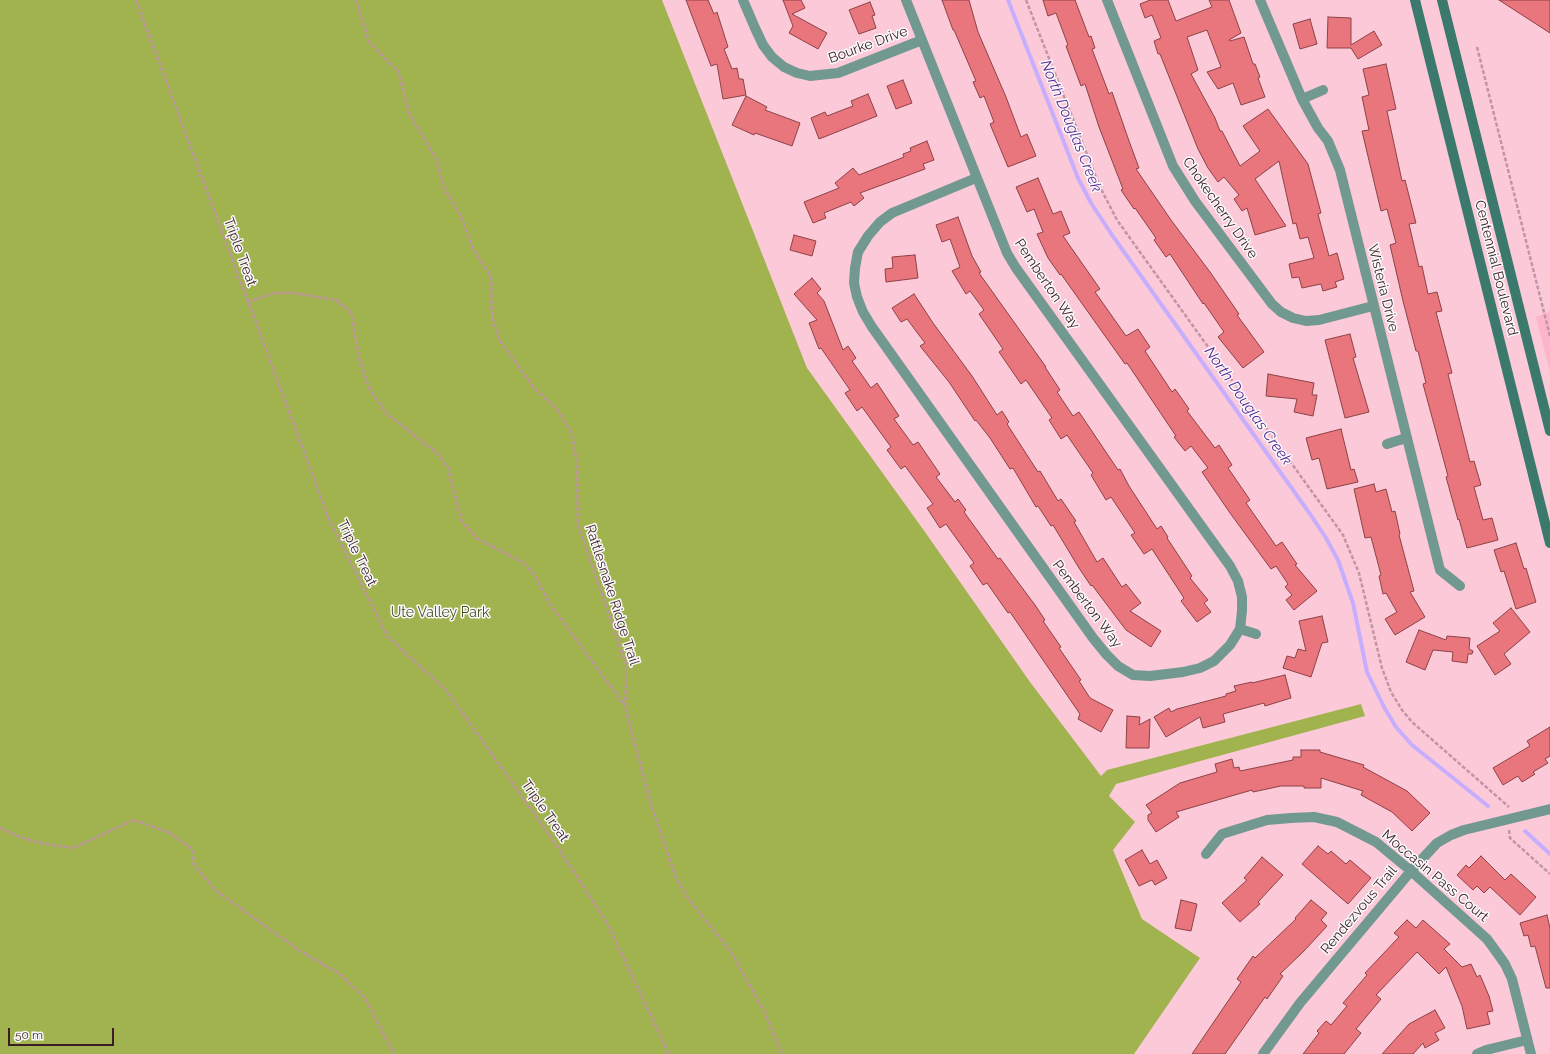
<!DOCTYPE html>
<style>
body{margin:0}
#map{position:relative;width:1550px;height:1054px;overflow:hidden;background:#fcc9d9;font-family:Raleway,sans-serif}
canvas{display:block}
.scale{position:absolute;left:8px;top:1028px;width:106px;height:18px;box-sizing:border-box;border:2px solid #3b1c27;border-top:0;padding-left:5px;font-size:12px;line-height:14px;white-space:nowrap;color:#3b1c27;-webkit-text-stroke:3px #fafafa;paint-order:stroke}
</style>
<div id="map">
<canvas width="1550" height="1054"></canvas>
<div class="scale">50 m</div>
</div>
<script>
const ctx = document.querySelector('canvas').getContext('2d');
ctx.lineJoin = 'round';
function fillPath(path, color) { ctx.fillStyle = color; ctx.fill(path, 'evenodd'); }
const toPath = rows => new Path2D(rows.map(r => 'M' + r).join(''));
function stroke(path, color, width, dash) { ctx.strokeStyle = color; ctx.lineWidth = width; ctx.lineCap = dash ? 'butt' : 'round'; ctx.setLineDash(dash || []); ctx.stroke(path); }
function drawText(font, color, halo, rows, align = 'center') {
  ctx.font = font + ' Raleway,sans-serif'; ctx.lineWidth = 3; ctx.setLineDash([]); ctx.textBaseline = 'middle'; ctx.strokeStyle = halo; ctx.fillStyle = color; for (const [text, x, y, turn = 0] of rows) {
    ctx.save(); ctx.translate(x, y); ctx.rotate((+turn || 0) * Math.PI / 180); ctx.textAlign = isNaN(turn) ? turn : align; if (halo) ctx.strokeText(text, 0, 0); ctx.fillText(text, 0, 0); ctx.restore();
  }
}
fillPath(toPath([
 [1550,311,1550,372,1536,317]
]), '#fdb5cc');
fillPath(toPath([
 [0,0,662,0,807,368,925,532,1030,682,1101,776,1107,770,1361,704,1365,716,1116,784,1109,796,1135,822,1113,850,1142,919,1200,958,1134,1054,0,1054]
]), '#a1b34e');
stroke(toPath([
 [1008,0,1078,178,1091,203,1112,235,1310,514,1326,538,1338,560,1353,603,1367,672,1384,707,1396,727,1412,745,1488,806],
 [1525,831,1550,854]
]), '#c7aefd', 4);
const building = toPath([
 [686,0,708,0,714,14,717,12,728,47,724,49,732,69,737,68,739,79,743,79,746,95,723,99,717,64,711,66,686,0],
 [783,0,801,0,805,8,792,14,827,33,818,49,789,33,793,26,783,0],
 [942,0,969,0,978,32,1006,97,1021,137,1027,134,1036,156,1008,167,990,124,994,122,984,96,980,98,973,82,976,81,954,30,953,30,942,0],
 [1043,0,1075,0,1089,37,1091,36,1095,48,1092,49,1109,94,1112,92,1129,141,1139,168,1136,169,1171,220,1210,272,1239,314,1237,315,1264,352,1243,368,1218,337,1224,332,1204,303,1203,304,1170,254,1166,257,1154,240,1156,238,1135,208,1134,209,1121,190,1123,189,1099,127,1085,84,1081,86,1066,46,1068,45,1056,13,1048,16,1043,0],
 [1150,0,1168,0,1176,21,1212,7,1209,0,1229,0,1241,33,1229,40,1230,41,1244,37,1253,64,1255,64,1260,77,1258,78,1265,97,1241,105,1233,83,1218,89,1207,72,1221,67,1207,30,1187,37,1198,70,1191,74,1215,118,1220,131,1222,131,1240,166,1260,151,1243,126,1268,109,1308,164,1321,213,1318,214,1329,256,1337,253,1344,279,1335,282,1337,287,1323,291,1321,284,1302,288,1299,277,1292,278,1289,264,1314,258,1308,237,1300,239,1296,223,1293,224,1279,161,1255,179,1286,226,1255,235,1247,208,1242,211,1234,199,1239,195,1224,177,1218,182,1208,168,1198,149,1160,54,1158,54,1154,41,1161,38,1152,15,1145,18,1140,4,1150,0],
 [1499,0,1550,0,1550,33,1499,0],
 [870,2,875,15,872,16,876,28,859,34,849,10,870,2],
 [1328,17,1351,18,1351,45,1374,31,1382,45,1358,59,1351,48,1327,48,1328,17],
 [1310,19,1317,44,1300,49,1293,24,1310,19],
 [1386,64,1396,109,1387,111,1402,181,1405,180,1416,223,1409,224,1419,267,1422,266,1428,294,1437,292,1442,311,1436,312,1452,373,1448,374,1470,462,1474,461,1481,485,1474,487,1483,520,1492,518,1498,540,1467,548,1459,519,1458,520,1446,477,1448,476,1423,384,1426,383,1418,351,1416,351,1403,301,1390,245,1396,243,1387,209,1381,211,1362,131,1369,130,1362,97,1369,95,1363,69,1386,64],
 [903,80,912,103,896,109,887,86,903,80],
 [868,94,877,116,819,139,811,118,825,112,827,116,853,106,851,101,868,94],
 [746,96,767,107,765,110,800,123,792,146,755,133,754,135,732,125,746,96],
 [927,141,934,160,923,164,925,169,860,193,864,198,854,206,851,202,824,213,826,218,813,223,804,202,839,188,835,183,853,168,859,175,904,157,903,154,911,151,910,148,927,141],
 [1038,178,1053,214,1061,211,1070,233,1063,236,1100,289,1095,292,1126,336,1138,329,1150,347,1145,351,1172,392,1175,389,1189,409,1187,411,1215,448,1219,445,1232,465,1228,468,1250,500,1246,503,1276,546,1282,542,1297,564,1295,565,1317,591,1294,610,1286,600,1292,595,1285,587,1288,584,1276,566,1271,569,1230,513,1202,472,1208,468,1191,446,1185,451,1174,437,1176,436,1127,363,1125,364,1061,274,1060,275,1048,258,1037,234,1043,232,1034,209,1027,212,1016,187,1038,178],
 [958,217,972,256,981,272,979,273,1046,367,1045,367,1060,390,1057,392,1073,416,1079,412,1118,470,1120,469,1129,486,1157,529,1161,526,1168,537,1167,538,1192,576,1190,578,1208,600,1204,603,1211,612,1197,622,1181,601,1184,598,1152,549,1144,554,1131,535,1135,533,1111,497,1106,500,1091,475,1093,473,1067,435,1061,439,1049,420,1052,418,1026,380,1021,384,999,352,1003,349,979,314,984,310,970,291,966,294,952,271,960,267,950,239,942,242,936,225,958,217],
 [794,235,816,241,812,256,790,250,794,235],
 [915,255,918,278,886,282,885,269,893,268,892,257,915,255],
 [812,278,821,289,817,293,824,301,843,350,848,346,856,358,852,361,871,388,877,383,899,416,894,419,913,445,918,442,940,474,936,477,955,502,958,499,966,510,964,512,998,559,1000,558,1035,605,1045,620,1043,621,1061,647,1059,648,1081,680,1079,681,1090,698,1113,710,1101,732,1078,719,1080,714,1010,612,1008,613,987,583,983,585,970,566,974,563,946,524,940,528,927,508,933,504,905,466,901,469,887,450,891,447,862,407,857,411,845,393,850,390,821,348,819,349,809,323,817,320,794,294,812,278],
 [914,294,933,323,972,376,997,415,1002,411,1009,422,1007,424,1038,472,1040,471,1058,501,1061,499,1076,521,1074,522,1097,562,1103,558,1122,587,1126,584,1141,603,1130,611,1161,631,1151,647,1126,630,1092,585,1091,586,1079,568,1053,525,1051,526,1038,506,1036,507,1013,468,1010,469,990,438,976,420,975,421,949,382,920,346,925,343,907,319,901,322,892,308,914,294],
 [1350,334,1356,357,1353,358,1369,412,1345,418,1325,340,1350,334],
 [1268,374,1314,383,1312,395,1317,395,1313,416,1294,412,1297,399,1266,396,1268,374],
 [1341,429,1351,470,1354,469,1358,482,1327,489,1319,458,1312,460,1306,438,1341,429],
 [1374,484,1376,492,1386,489,1392,512,1395,511,1400,534,1399,535,1414,591,1410,592,1425,617,1395,635,1385,619,1397,612,1386,593,1383,594,1379,576,1381,575,1371,537,1365,538,1354,489,1374,484],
 [1516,543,1524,569,1526,568,1536,602,1516,609,1504,571,1501,572,1494,550,1516,543],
 [1511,608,1530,632,1504,654,1511,664,1495,675,1477,646,1500,631,1493,623,1511,608],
 [1322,616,1328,642,1322,643,1311,677,1283,668,1287,656,1295,658,1298,649,1306,651,1299,621,1322,616],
 [1419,630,1446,640,1447,636,1470,638,1469,649,1473,651,1472,654,1468,654,1467,663,1452,661,1453,652,1433,650,1425,670,1406,662,1419,630],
 [1285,675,1291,698,1265,706,1264,703,1223,714,1225,722,1203,728,1200,717,1166,737,1154,717,1169,708,1171,712,1177,709,1226,696,1226,694,1236,691,1234,686,1252,682,1252,683,1285,675],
 [1127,716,1140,717,1139,725,1150,719,1149,748,1126,748,1127,716],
 [1550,727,1550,756,1545,759,1548,763,1533,772,1535,774,1522,782,1518,776,1503,785,1493,768,1530,746,1527,741,1550,727],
 [1301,750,1320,750,1320,752,1364,765,1363,767,1407,791,1430,813,1412,831,1392,812,1361,795,1363,791,1321,778,1321,788,1304,788,1304,786,1281,786,1253,792,1252,790,1176,812,1179,817,1156,832,1148,820,1148,815,1152,813,1146,805,1180,783,1217,772,1215,764,1232,759,1234,768,1239,767,1240,771,1293,760,1293,757,1301,757,1301,750],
 [1318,846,1328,854,1331,851,1346,864,1350,860,1371,878,1348,904,1302,864,1318,846],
 [1142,850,1150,864,1157,860,1167,878,1155,885,1152,880,1139,886,1125,860,1142,850],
 [1481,856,1505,880,1511,874,1536,897,1520,915,1490,887,1484,893,1477,886,1473,890,1457,875,1466,865,1469,868,1481,856],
 [1262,857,1283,875,1258,902,1260,904,1240,922,1222,903,1247,880,1244,878,1262,857],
 [1181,900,1197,904,1191,931,1175,928,1181,900],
 [1311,900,1327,913,1321,920,1327,926,1304,951,1280,974,1283,976,1267,999,1265,997,1225,1054,1192,1054,1241,982,1237,979,1253,956,1255,958,1296,919,1295,918,1311,900],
 [1547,915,1550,928,1550,988,1546,988,1535,946,1531,947,1528,935,1524,936,1520,923,1547,915],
 [1407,920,1416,928,1423,920,1450,944,1444,949,1462,967,1471,964,1477,977,1480,975,1489,996,1493,1011,1487,1012,1490,1024,1467,1029,1462,1006,1446,967,1439,974,1417,952,1376,995,1381,999,1356,1029,1361,1033,1344,1054,1303,1054,1319,1033,1317,1031,1326,1021,1331,1025,1347,1006,1343,1003,1367,975,1365,973,1399,937,1394,933,1407,920],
 [1435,1010,1445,1028,1435,1033,1439,1040,1425,1048,1423,1043,1413,1054,1382,1054,1409,1024,1435,1010]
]);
fillPath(building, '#e8767c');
stroke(building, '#8c4246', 1);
stroke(toPath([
 [136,0,329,519,388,637,447,691,557,846,607,923,669,1054],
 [356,0,369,42,398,71,410,115,437,160,443,186,461,216,472,247,491,276,492,316,500,341,535,389,558,410,572,434,577,464,578,525,627,667,625,706,651,805,675,875,687,897,731,952,764,1011,782,1054],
 [1026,0,1099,185,1117,220,1343,535,1359,573,1382,668,1391,692,1402,710,1412,722,1509,807],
 [1477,47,1550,336],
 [248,302,274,293,294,293,336,300,351,312,359,358,369,388,387,414,437,453,448,468,462,522,478,539,521,561,534,574,550,604,625,706],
 [0,828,20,837,45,844,73,848,134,820,170,833,192,849,194,865,215,890,300,951,340,974,365,998,394,1054],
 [1509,830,1510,838,1550,874]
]), '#c295a3', 2.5, [4, 2]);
stroke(toPath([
 [743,0,755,28,763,45,772,57,784,67,797,73,810,76,838,73,922,40],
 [906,0,1007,253,1016,268,1230,566,1238,581,1242,597,1242,611,1240,629,1230,645,1214,661,1200,668,1183,672,1150,676,1133,675,1118,666,1106,654,1093,638,872,327,863,312,857,297,854,283,855,268,858,252,868,236,880,222,892,213,976,178],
 [1107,0,1173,166,1195,201,1272,304,1281,312,1293,318,1306,321,1319,320,1373,306],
 [1260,0,1302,99,1318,128,1328,141,1340,170,1440,570,1460,586],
 [1302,99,1323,90],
 [1387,444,1406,438],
 [1240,629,1256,634],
 [1206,854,1222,834,1267,820,1291,818,1314,817,1337,822,1376,842,1411,871,1487,939,1495,950,1505,964,1512,979,1531,1054],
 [1263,1054,1300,1003,1411,871,1437,843,1451,835,1464,830,1550,809],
 [1477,1054,1486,1050,1527,1040]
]), '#729990', 10);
stroke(toPath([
 [1415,0,1550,543],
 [1442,0,1550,431]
]), '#3a796c', 10);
drawText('14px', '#3b1c27', '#fafafa', [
 ["Bourke Drive",868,45,-20],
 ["Chokecherry Drive",1220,208,55],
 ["Triple Treat",240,252,70],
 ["Centennial Boulevard",1496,268,76],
 ["Pemberton Way",1047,284,56],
 ["Wisteria Drive",1383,288,76],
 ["Triple Treat",357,553,64],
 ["Rattlesnake Ridge Trail",612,595,72],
 ["Pemberton Way",1087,604,53],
 ["Triple Treat",545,811,55],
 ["Moccasin Pass Court",1435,876,40],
 ["Rendezvous Trail",1359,910,-50]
]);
drawText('14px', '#485023', '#fafafa', [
 ["Ute Valley Park",440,613]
]);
drawText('italic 15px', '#572696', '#fafafa', [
 ["North Douglas Creek",1071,126,68],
 ["North Douglas Creek",1248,406,55]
]);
</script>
